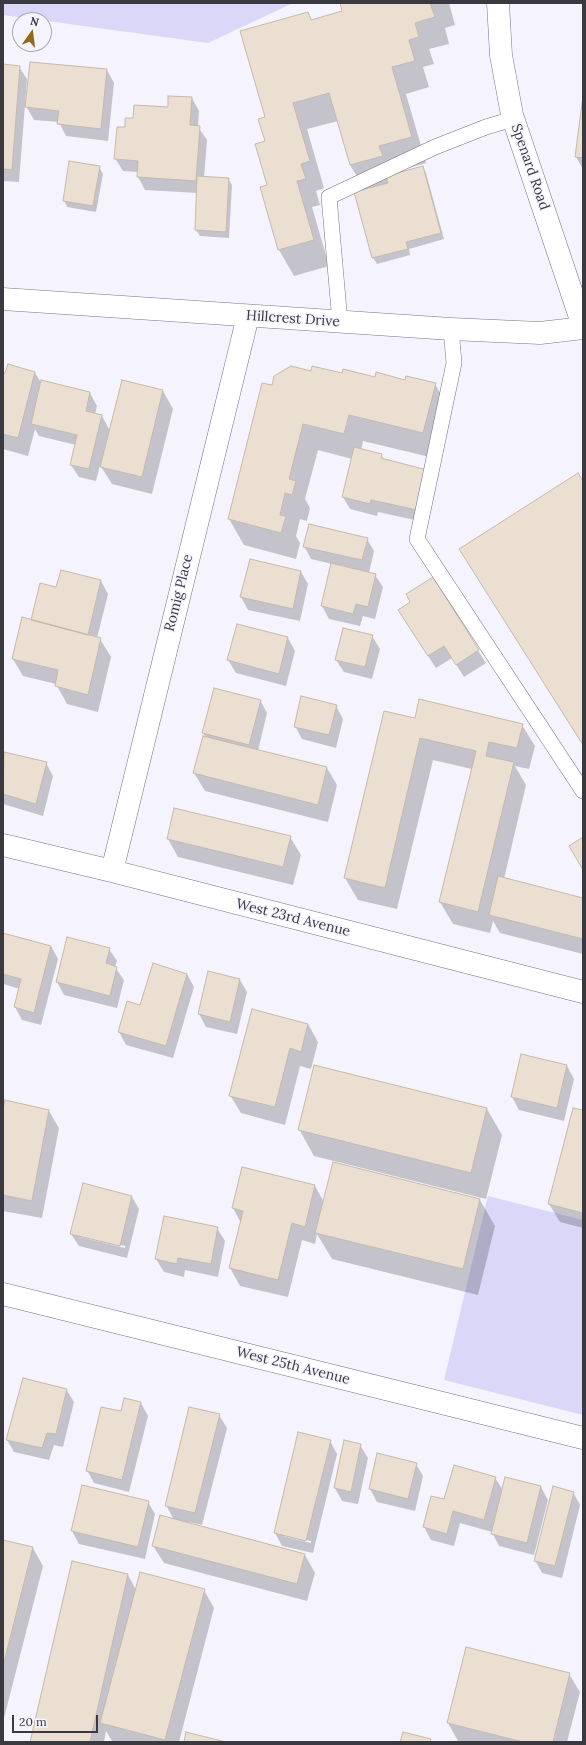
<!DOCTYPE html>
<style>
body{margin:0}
#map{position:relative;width:586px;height:1745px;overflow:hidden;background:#f5f4fe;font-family:Lora,serif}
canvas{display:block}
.frame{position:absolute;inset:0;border:4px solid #3a3940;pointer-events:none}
.north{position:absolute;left:12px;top:12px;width:40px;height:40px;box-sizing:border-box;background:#f5f4fe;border:1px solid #aaa9b2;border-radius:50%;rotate:14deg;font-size:11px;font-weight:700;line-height:16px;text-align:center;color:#3a3940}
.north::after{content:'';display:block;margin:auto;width:14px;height:18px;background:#966816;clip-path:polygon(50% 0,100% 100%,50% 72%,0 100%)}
.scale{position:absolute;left:12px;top:1715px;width:86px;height:18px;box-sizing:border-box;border:2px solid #3a3940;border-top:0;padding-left:5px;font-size:12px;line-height:14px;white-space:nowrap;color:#3a3940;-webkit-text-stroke:3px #f5f4fe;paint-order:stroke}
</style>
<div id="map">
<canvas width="586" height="1745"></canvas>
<div class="frame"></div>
<div class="north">N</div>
<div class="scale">20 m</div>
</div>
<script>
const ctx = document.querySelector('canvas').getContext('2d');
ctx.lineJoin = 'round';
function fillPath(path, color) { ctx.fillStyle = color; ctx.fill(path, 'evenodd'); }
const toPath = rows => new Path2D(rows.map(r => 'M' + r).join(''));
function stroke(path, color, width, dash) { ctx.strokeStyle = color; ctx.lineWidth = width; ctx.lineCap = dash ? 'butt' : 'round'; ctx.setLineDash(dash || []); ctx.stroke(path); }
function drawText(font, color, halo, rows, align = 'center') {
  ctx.font = font + ' Lora,serif'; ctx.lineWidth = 3; ctx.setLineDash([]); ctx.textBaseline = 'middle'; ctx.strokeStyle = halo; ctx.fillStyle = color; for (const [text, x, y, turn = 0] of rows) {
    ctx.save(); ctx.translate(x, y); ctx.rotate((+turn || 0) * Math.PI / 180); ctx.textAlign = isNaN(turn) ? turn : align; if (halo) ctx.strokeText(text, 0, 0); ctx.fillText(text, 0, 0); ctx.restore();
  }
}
fillPath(toPath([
 [3,3,293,3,208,43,3,15],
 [488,1196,583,1220,583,1415,444,1380]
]), '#dad7f9');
fillPath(toPath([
 [341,3,449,3,455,25,445,28,449,44,429,49,434,64,423,67,429,87,406,94,426,163,394,172,394,174,423,167,426,173,444,239,409,249,410,255,377,264,373,258,365,190,350,165,338,121,307,129,324,188,316,191,320,205,312,207,329,266,294,276,279,250,262,188,268,186,267,118,308,13,312,20,343,12],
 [3,65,19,67,27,79,19,182,3,181],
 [107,70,114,83,108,141,66,136,59,122,34,120,26,106],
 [192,98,199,111,198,127,207,140,204,178,228,179,232,185,229,238,200,236,196,230,198,193,145,190,138,177,138,172,123,171,115,158,126,129,134,119,169,109],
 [583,104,583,169,576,157],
 [99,167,103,174,96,212,67,207,64,200],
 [312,372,435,384,450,410,438,459,363,441,361,450,381,455,424,522,378,512,377,516,350,509,343,497,352,459,318,450,305,499,310,508,307,521,300,519,296,536,300,543,296,559,244,545,229,519,263,384,273,386],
 [35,373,42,384,90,393,97,406,95,414,102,416,110,431,163,391,173,409,152,494,112,484,100,465,96,481,79,477,71,465,76,445,39,436,35,429,28,456,3,449,3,374],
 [367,539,374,551,369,573,375,575,383,587,375,619,363,616,360,626,329,619,322,606,332,564,311,559,304,546],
 [301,572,308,584,300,621,248,610,241,597],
 [432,579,486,663,464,677,452,658,436,668,406,623,412,602],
 [101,581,108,594,97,638,100,639,111,657,98,712,67,704,56,684,23,676,13,659,57,588],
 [372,636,380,649,372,679,344,672,336,660],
 [288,638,295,651,286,686,236,673,228,660],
 [260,700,267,713,258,751,327,768,337,785,328,822,205,791,194,773,206,738,203,733],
 [336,706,343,719,336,748,302,739,295,726],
 [415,719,522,725,535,746,529,769,515,766,526,785,504,879,583,899,583,954,500,933,493,921,490,933,453,924,440,902,472,769,433,760,397,909,358,900,345,878],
 [5,753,46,763,53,776,43,816,3,804,3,761],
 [290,837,301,855,293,885,178,857,168,839],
 [3,937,51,946,58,959,41,1025,22,1020,15,1007,20,989,3,984],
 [68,938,109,949,117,961,115,967,124,980,117,1008,64,995,57,982],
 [187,974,194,987,173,1058,126,1045,119,1032],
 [240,980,247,992,237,1034,206,1027,199,1014],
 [308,1024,318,1042,311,1069,300,1066,285,1125,241,1113,230,1095],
 [567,1066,574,1079,564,1121,519,1110,512,1097],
 [487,1109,502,1135,486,1199,314,1156,299,1129],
 [49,1111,59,1128,42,1218,3,1211,3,1113],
 [583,1111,583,1228,560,1222,549,1204],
 [315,1186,324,1202,480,1200,495,1226,478,1295,332,1259,317,1234,315,1244,302,1240,288,1297,240,1286,230,1268,241,1223,233,1208],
 [132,1197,139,1209,127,1258,79,1246,71,1234],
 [80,1235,125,1246,125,1248,80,1237],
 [217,1228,225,1241,218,1277,185,1270,184,1277,164,1272,156,1259],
 [66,1389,74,1402,63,1447,54,1445,49,1460,14,1452,7,1440],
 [141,1403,148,1416,129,1492,94,1483,87,1470,122,1413],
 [219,1415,227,1428,202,1525,188,1522,187,1524,305,1555,315,1573,307,1601,164,1563,153,1546,174,1520,166,1505],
 [330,1441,337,1454,313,1553,282,1546,275,1533],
 [283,1534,311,1541,311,1543,283,1536],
 [360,1445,368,1458,358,1504,342,1501,335,1488],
 [416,1464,423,1476,415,1511,377,1502,370,1489],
 [495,1478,503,1490,541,1487,548,1500,534,1555,499,1546,492,1532,460,1523,454,1546,431,1540,424,1527],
 [573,1492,580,1505,562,1578,542,1573,535,1560],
 [148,1502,155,1514,145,1559,79,1544,72,1531],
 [3,1541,33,1548,43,1566,3,1722],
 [73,1563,128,1575,136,1590,204,1590,214,1608,179,1742,117,1742,112,1741,106,1731,104,1742,32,1742],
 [569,1674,580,1692,567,1742,463,1742,458,1741,448,1723]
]), '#0003');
const building = toPath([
 [340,3,430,3,435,17,415,23,419,37,409,40,415,61,392,67,412,137,379,146,383,156,350,165,329,93,293,103,310,161,301,164,306,179,297,181,314,240,278,250,260,187,267,185,255,144,265,141,258,119,265,117,240,31,308,12,311,20,342,11,340,3],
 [30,62,107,69,101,129,57,124,59,111,25,107,30,62],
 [3,64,20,66,12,170,3,169,3,64],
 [168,96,192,97,190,125,200,126,196,181,137,177,138,161,114,159,117,127,125,127,125,118,133,118,134,105,168,107,168,96],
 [583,96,583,158,575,157,583,96],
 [69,161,100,166,93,206,63,201,69,161],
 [423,166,441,233,406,242,408,249,372,258,354,192,388,183,386,176,423,166],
 [197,176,229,178,226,232,195,230,197,176],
 [8,364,35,372,18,438,3,434,3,373,5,373,8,364],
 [291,366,311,371,312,366,342,373,343,369,375,377,376,372,405,380,406,376,436,383,423,433,349,415,344,434,303,424,289,479,296,481,292,495,285,493,280,515,286,516,281,533,228,519,262,383,272,385,274,376,291,366],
 [41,380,90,392,86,411,102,415,89,469,70,465,77,435,31,424,41,380],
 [122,380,163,390,142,477,100,467,122,380],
 [354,447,382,454,381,458,427,470,417,510,371,500,370,504,342,497,354,447],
 [578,473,583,481,583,745,459,549,578,473],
 [309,524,368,538,362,560,303,547,309,524],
 [250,559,301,571,293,609,240,597,250,559],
 [331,563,376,574,368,607,356,604,353,614,321,606,331,563],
 [61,570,101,580,88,635,31,620,40,583,56,587,61,570],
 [433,577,479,650,456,665,444,646,428,656,398,610,410,602,406,594,433,577],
 [22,617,101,638,88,695,55,686,58,670,12,659,22,617],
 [237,624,288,637,279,674,227,660,237,624],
 [343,628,373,635,365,667,335,660,343,628],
 [214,688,261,700,249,745,202,733,214,688],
 [301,696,337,705,329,735,294,727,301,696],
 [419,699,523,724,517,748,489,742,486,756,514,762,478,912,439,902,476,751,420,738,385,888,344,878,384,711,415,718,419,699],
 [203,736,327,767,318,805,193,773,203,736],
 [4,752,47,762,36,804,3,794,4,752],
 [174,808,291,836,283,867,167,839,174,808],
 [583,837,583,870,569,846,583,837],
 [498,876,583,898,583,939,489,915,498,876],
 [3,933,51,946,34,1013,14,1007,21,979,3,974,3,933],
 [67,937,110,948,106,963,117,967,110,996,56,982,67,937],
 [153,963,187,974,166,1046,118,1032,127,1001,140,1005,153,963],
 [208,971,240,979,230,1022,198,1014,208,971],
 [252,1009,308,1024,301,1052,290,1048,275,1107,229,1096,252,1009],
 [521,1054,567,1065,557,1108,511,1097,521,1054],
 [314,1065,487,1108,471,1173,298,1130,314,1065],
 [5,1100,49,1110,32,1201,3,1195,3,1108,5,1100],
 [573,1108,583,1110,583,1213,548,1204,573,1108],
 [333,1162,480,1199,463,1269,315,1233,333,1162],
 [242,1167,315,1185,305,1227,292,1223,278,1280,229,1268,243,1211,232,1208,242,1167],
 [83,1183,132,1196,120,1246,70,1234,83,1183],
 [164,1216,218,1227,211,1264,178,1258,177,1264,155,1259,164,1216],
 [23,1378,67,1389,56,1434,47,1433,42,1448,6,1440,23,1378],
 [124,1398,141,1402,122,1480,86,1471,101,1407,121,1411,124,1398],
 [189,1407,220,1414,195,1513,165,1506,189,1407],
 [298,1432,331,1440,306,1541,274,1533,298,1432],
 [344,1440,361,1444,351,1492,334,1488,344,1440],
 [377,1453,417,1463,408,1499,369,1489,377,1453],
 [454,1465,496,1477,484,1520,453,1511,447,1534,423,1527,431,1496,444,1499,454,1465],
 [505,1477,541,1486,527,1543,491,1534,505,1477],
 [82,1485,149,1501,138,1547,71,1531,82,1485],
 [553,1486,574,1492,555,1566,534,1561,553,1486],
 [160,1515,305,1554,297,1584,152,1546,160,1515],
 [3,1540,33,1547,3,1666,3,1540],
 [72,1561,128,1574,90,1742,30,1742,72,1561],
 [140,1572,205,1589,165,1740,100,1723,140,1572],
 [466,1647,570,1673,553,1742,523,1742,447,1723,466,1647],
 [186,1732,226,1742,184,1742,186,1732],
 [403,1732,431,1739,430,1742,400,1742,403,1732]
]);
fillPath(building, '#eadfd0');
stroke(building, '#c4b9aa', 1);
const lane = toPath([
 [340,322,329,197,435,147,486,127,513,119],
 [451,329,454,363,417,539,583,791]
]);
const street = toPath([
 [3,299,451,329,540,333,583,328],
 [3,845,112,871,583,992],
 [112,871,248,316],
 [3,1294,583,1438]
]);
const secondary = toPath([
 [498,3,501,55,512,115,583,326]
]);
stroke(lane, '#767484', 16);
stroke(street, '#767484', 23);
stroke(secondary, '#767484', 23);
stroke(lane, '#fff', 15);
stroke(street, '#fff', 22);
stroke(secondary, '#fff', 22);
drawText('14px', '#3a3940', '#f5f4fe', [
 ["Spenard Road",530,167,71],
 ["Hillcrest Drive",293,319,4],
 ["Romig Place",179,593,-76],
 ["West 23rd Avenue",293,918,14],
 ["West 25th Avenue",293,1366,14]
]);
</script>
